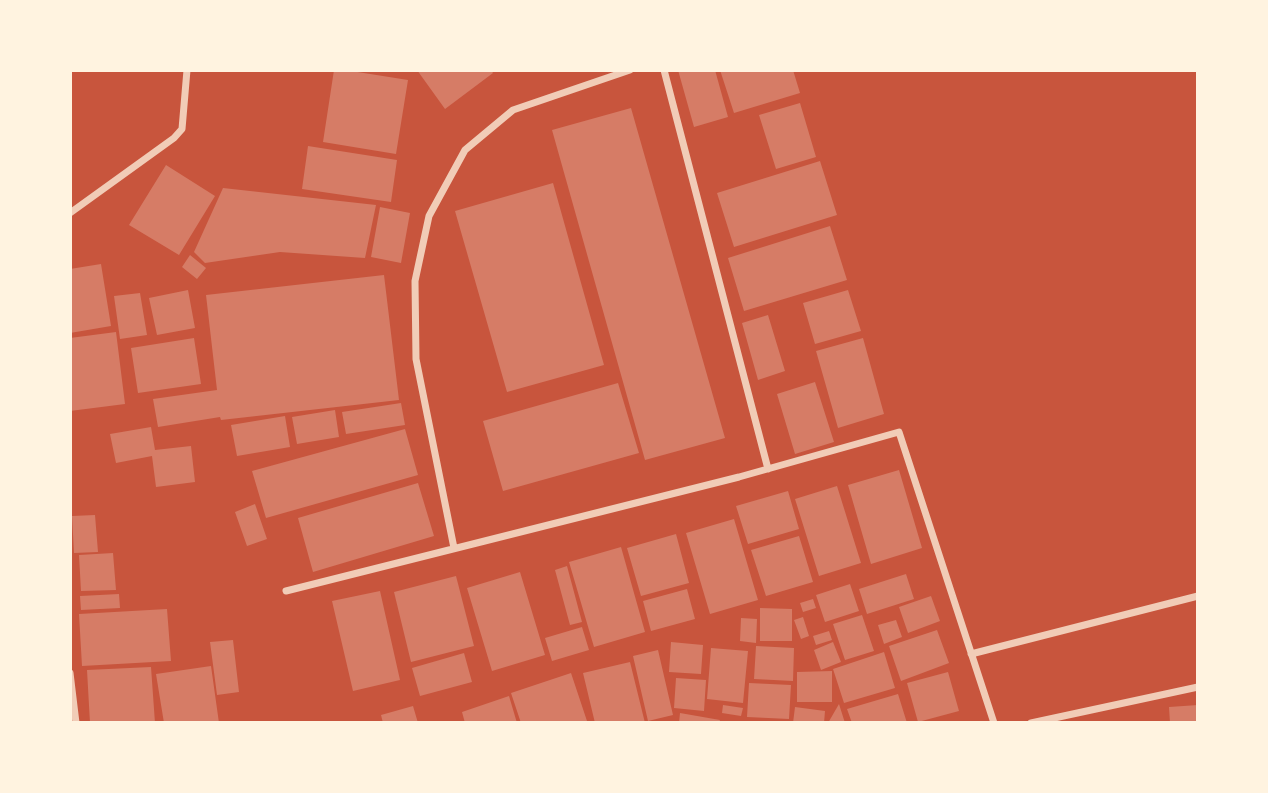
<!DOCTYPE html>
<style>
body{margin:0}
#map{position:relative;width:1268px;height:793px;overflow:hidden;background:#c8553d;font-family:"PT Serif",serif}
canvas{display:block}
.frame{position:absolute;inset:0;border:72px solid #fff3e0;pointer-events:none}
</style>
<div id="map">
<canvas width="1268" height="793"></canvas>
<div class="frame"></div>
</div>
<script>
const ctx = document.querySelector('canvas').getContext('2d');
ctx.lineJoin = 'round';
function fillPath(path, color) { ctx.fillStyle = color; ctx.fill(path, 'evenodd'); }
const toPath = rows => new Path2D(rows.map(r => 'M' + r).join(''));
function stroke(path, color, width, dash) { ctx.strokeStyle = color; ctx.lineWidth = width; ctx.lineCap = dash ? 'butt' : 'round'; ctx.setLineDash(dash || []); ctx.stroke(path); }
fillPath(toPath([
 [334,70,345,70,408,80,396,154,323,142],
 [417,70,491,70,493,73,445,109],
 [678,70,715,70,728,117,694,127],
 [720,70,793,70,800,93,734,113],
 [800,103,816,157,776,169,759,115],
 [631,108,725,438,645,460,552,130],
 [308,146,397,160,391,202,302,189],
 [820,161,837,215,734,247,717,193],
 [166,165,215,196,179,255,129,225],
 [553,183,604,365,507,392,455,211],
 [223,188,376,205,365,258,280,252,205,263,194,252],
 [380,207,410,213,401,263,371,257],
 [830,226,847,280,744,311,728,258],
 [190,255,206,268,197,279,182,267],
 [101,264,111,326,70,333,70,269],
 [384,275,399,400,221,420,220,417,158,427,153,399,217,390,206,295],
 [188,290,195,328,157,335,149,298],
 [848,290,861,331,815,344,803,303],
 [140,293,147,335,120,339,114,296],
 [768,315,785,371,758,380,742,323],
 [116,332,125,404,70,411,70,338],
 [194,338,201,384,138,393,131,348],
 [863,338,884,414,838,428,816,351],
 [815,382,834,442,795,454,777,394],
 [618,383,639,453,503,491,483,421],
 [401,403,405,425,346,434,342,412],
 [335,410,339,437,297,444,292,417],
 [285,416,290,447,237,456,231,425],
 [151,427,155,450,191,446,195,482,156,487,152,456,116,463,110,434],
 [405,429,418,475,266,518,252,471],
 [899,470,922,548,871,564,848,485],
 [418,483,434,536,313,572,298,518],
 [837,486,861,563,819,576,795,499],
 [788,491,799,529,748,544,736,506],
 [255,504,267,539,247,546,235,512],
 [95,515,98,552,74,553,72,516],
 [734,519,758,600,710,614,686,533],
 [676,534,689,583,641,596,627,548],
 [799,536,813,582,766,596,751,550],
 [621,547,645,632,594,647,569,562],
 [113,553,116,590,81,591,79,555],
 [567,566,582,622,570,625,555,570],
 [520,572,545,655,492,671,467,588],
 [906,574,914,599,867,614,859,589],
 [456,576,474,646,411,662,394,592],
 [850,584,859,611,825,622,816,595],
 [687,589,695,619,651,631,643,601],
 [380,591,400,680,353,691,332,601],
 [119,594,120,608,81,610,80,596],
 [931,596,940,621,908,633,899,607],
 [813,599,816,608,803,612,800,603],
 [760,608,792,609,792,641,760,641],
 [167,609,171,661,82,666,79,614],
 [862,615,874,651,845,660,833,624],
 [803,617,809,636,801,639,794,620],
 [741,618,757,619,756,643,740,641],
 [896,620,902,637,884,644,878,625],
 [582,627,589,650,552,661,545,638],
 [937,630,949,663,901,681,889,646],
 [829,631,832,640,816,645,813,636],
 [233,640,239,692,217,695,210,642],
 [671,642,703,645,701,674,669,672],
 [833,642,841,662,821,670,814,650],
 [756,646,794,648,793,681,754,679],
 [711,648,748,651,743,703,707,699],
 [658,650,673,715,648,721,633,656],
 [884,652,895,688,844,703,833,669],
 [464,653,472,682,420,696,412,668],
 [630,662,645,723,595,723,583,673],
 [211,666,219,723,164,723,156,674],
 [151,667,155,723,90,723,87,670],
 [832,671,832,702,797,702,797,672],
 [948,672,959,711,918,722,907,683],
 [571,673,587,721,580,723,521,723,511,693],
 [676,678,706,680,704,711,674,708],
 [749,683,791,685,789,719,747,717],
 [898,694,907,723,852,723,847,709],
 [509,696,517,723,465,723,462,712],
 [839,704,845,723,828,723],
 [723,705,743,708,741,716,722,713],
 [1198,705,1198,723,1170,723,1169,707],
 [413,706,418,723,383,723,381,715],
 [795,707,825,711,824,723,793,723],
 [680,713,720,720,719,723,679,723]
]), '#d67c66');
stroke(toPath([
 [664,70,768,469],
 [70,213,174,138,182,129,187,70],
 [454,548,416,359,415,281,429,216,465,150,513,110,630,70],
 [286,591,739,477,899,432,994,723],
 [971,654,1198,596],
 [70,673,76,723],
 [1031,723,1198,687]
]), '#f1ccb7', 7);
</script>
